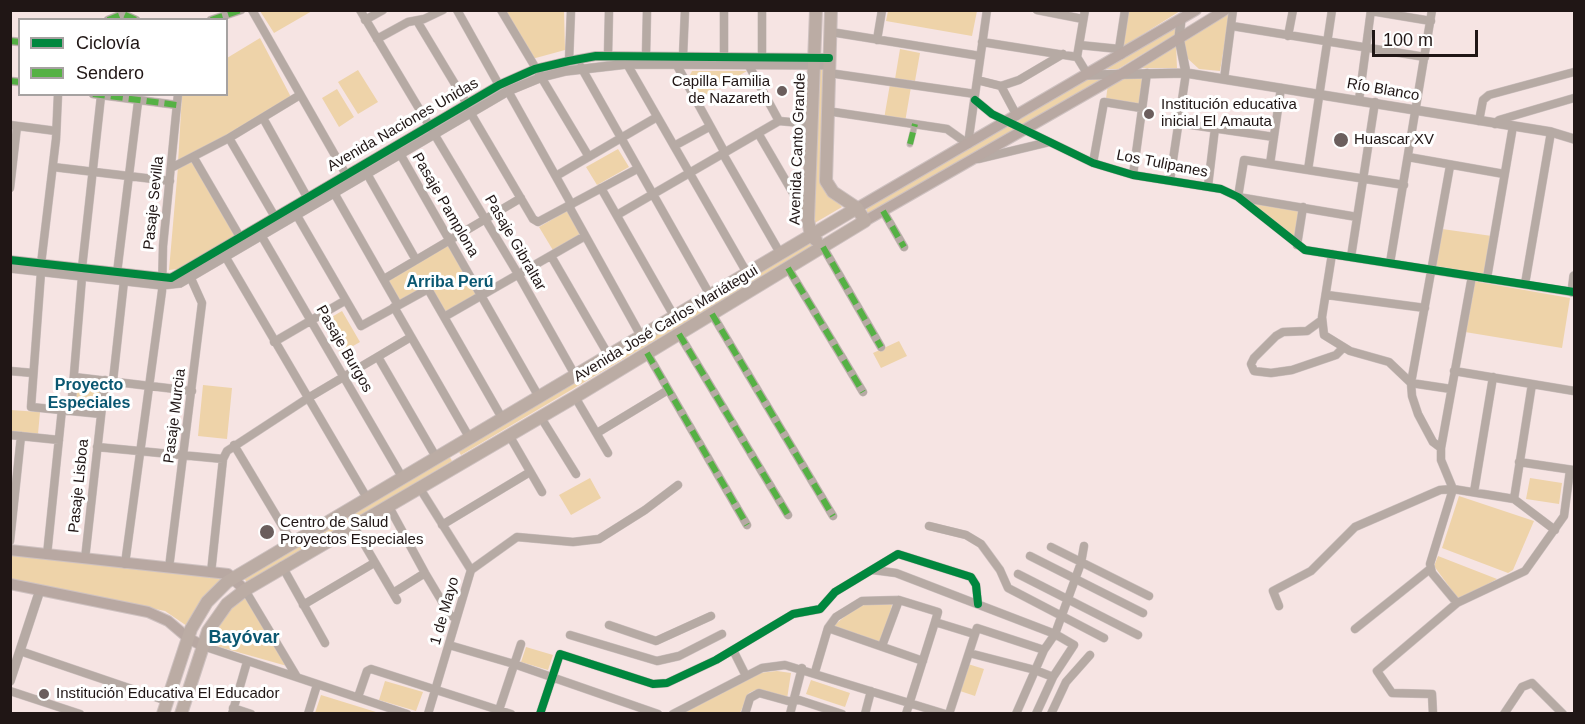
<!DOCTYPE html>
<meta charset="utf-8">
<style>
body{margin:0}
#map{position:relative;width:1585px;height:724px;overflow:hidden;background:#f6e4e3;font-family:Arial,sans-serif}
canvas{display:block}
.frame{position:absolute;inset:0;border:12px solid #201615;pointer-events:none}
.legend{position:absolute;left:18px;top:18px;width:210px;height:78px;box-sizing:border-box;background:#fff;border:2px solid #a6a2a1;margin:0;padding:8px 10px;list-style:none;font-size:18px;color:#201615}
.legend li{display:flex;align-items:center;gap:12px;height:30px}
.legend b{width:30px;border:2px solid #a6a2a1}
.scale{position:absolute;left:1372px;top:30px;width:106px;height:27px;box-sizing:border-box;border:3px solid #201615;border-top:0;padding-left:8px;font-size:18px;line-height:21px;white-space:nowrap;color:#201615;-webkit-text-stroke:4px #fff;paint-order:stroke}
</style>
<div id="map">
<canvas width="1585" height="724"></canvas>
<div class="frame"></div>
<ul class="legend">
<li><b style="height:8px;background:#00873e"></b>Ciclovía</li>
<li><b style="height:8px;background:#55b144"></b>Sendero</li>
</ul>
<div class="scale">100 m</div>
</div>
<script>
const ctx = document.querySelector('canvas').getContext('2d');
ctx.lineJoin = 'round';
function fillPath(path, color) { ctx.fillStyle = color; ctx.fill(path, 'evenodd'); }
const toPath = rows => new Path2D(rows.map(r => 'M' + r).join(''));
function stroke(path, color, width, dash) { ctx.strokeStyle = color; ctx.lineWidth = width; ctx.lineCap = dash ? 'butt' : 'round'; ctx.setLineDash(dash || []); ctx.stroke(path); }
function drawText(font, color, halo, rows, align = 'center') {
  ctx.font = font + ' Arial,sans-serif'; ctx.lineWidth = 6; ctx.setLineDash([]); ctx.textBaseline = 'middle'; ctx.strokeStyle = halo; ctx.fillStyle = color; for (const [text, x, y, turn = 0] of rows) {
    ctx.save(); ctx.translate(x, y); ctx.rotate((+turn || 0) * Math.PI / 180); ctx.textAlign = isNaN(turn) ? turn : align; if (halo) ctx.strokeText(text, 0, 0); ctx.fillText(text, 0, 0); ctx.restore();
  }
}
fillPath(toPath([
 [260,11,312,11,274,33],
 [504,11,564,11,565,50,532,59],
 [888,11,888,10,977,11,972,36,886,21],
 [1126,11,1180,11,1124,46,1121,45],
 [1230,12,1220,71,1199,69,1186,57,1183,40],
 [1176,26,1176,34,1118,69,1103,69],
 [260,38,292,99,178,163,182,95,226,94,227,58],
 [1176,44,1177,68,1141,68],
 [900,49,920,53,915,81,895,79],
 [818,69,825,70,822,183,842,207,813,224],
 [358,70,378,102,358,114,338,82],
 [692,71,747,71,700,98,688,79],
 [1145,75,1140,104,1106,99,1108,84,1122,76],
 [1091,76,1104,78,1022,126,1016,122],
 [890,84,911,87,905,122,884,119],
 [337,89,354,117,339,127,322,98],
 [1006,125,1015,129,870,213,867,212,867,207],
 [618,149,629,167,597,185,586,167],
 [194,160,239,236,186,268,169,270,178,167],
 [1247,202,1301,210,1296,240],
 [570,209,584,235,554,252,539,227],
 [1442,229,1492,236,1486,275,1436,266],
 [807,239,813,247,461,455,457,449],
 [448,242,478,297,444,315,428,287,398,303,386,280],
 [1473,281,1570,298,1562,348,1465,332],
 [342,311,360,342,341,353,323,322],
 [899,341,907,356,881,368,873,353],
 [75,378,104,381,100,412,72,409],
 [203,385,232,388,227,439,198,436],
 [10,410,40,412,38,434,11,432],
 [448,454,452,461,247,583,243,576],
 [590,478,601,498,571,515,559,495],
 [1530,478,1562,483,1559,504,1526,499],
 [1459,496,1534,521,1513,570,1508,573,1442,548],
 [11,553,221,578,222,580,187,626,165,611,11,580],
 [1438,556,1497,579,1459,600,1434,566],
 [244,596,287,666,209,644,227,610],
 [893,601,882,645,831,628,857,606],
 [526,647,553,655,548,670,521,662],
 [968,664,984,669,975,696,960,691],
 [777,671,791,673,787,699,755,690,749,693,740,713,677,714,759,673],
 [811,680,850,693,845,707,806,694],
 [385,681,423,692,416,711,379,700],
 [321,695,376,712,375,713,315,713]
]), '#eed3a9');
const pedestrian = toPath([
 [910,144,915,124]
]);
const minor = toPath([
 [252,10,348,178],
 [360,10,518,274,575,375],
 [457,10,499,85],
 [501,10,589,157],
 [762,10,762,56],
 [1037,10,1083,19],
 [1371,11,1431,21],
 [108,20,123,14,136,20],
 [211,20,241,10],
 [365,20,383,10],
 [417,21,467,104],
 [1232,26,1425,57],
 [831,32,980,56],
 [1288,36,1293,10],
 [377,39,408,22,424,19,443,10],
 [877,40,882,10],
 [10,41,20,42],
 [982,42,1077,57,1088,75],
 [1079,45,1119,49],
 [608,55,609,10],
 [646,55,647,10],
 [1121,55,1119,49,1125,10],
 [683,56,685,10],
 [724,56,724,10],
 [1077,57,1085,10],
 [674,60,725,153],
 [569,61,571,10],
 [627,64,747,273],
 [748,64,779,121],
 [581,67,710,295],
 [829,73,975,94],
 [1224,79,1233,10],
 [977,80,1001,86,1019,80,1063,54],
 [10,81,20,82],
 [1001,86,1017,116],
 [508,91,569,200,571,210,641,336],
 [93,94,177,105],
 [975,100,992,114,1093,163,1133,175,1221,189,1238,197,1305,250,1572,292],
 [1359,100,1371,10],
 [827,111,947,129,968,144],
 [470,112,533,219,538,222,637,169],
 [263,118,307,197],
 [779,121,812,124],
 [1479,121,1483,100,1489,95,1574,72],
 [1178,123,1274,137],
 [1495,124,1499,120,1574,98],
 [10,125,56,131],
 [758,133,807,217],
 [229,138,275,217],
 [968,144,987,10],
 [674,146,709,127],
 [399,152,539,397],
 [723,154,780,253],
 [1408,157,1504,174],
 [194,158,240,237],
 [978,159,1049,142],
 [1093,163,1104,102,1141,108],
 [1270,164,1281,88],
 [53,167,170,181],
 [171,168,229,138,300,95],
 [1308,170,1332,10],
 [366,172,416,260],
 [1133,175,1147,73],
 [556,176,657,117],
 [1170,180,1186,73],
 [1208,186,1215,128],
 [10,188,17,126],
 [601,188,674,316],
 [333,191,398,305],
 [883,211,904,247],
 [296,214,361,326,428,289,502,418],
 [617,215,779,121],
 [1357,217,1238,197,1244,160,1404,185],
 [261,235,402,477],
 [1297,245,1303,207],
 [823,247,881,347],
 [1332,254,1322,317,1324,335,1350,351,1389,362,1411,383,1451,389],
 [225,256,367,498],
 [551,256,609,356],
 [1351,257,1375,102],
 [1390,263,1432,10],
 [41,264,56,139,58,94],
 [82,268,101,96],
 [788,268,863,392],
 [41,272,31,407,101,414],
 [117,273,138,102],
 [1487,278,1513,126],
 [384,279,521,198],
 [1525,284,1551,132],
 [1327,295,1425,308],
 [394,307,469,437],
 [712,314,833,516],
 [444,317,585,236],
 [1322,320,1307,331,1283,332,1276,336,1254,358,1251,364,1254,371,1271,373,1292,370,1336,355,1343,348],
 [679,334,788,515],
 [274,342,346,300],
 [647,353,747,525],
 [378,357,436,457],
 [10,371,33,373],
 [1454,371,1574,391],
 [74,377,192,391],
 [113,381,124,281],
 [575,397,608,453],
 [71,410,82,277],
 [540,416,576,474],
 [597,433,668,390],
 [10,435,59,440],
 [509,435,542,492],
 [234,445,292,542],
 [97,447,223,459],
 [1441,448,1433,442,1418,414,1412,396,1411,383,1450,166],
 [1519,462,1573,470],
 [419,487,471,570],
 [1474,492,1493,377],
 [1514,499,1532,384],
 [388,505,425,573,450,615,455,618],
 [353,525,397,600],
 [442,525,530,472],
 [929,526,966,535,981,544,1000,570,1008,588,1104,638],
 [10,541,21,436],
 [1051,547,1149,596],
 [47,555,62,409],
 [1030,556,1143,613],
 [85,559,105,380],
 [125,564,162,291,163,246,178,94],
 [282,566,325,643],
 [169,568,202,303,189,274],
 [873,570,896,573,1055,634,1074,645,1053,677,1036,714],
 [211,573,223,459,227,451,308,398,411,337],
 [1018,574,1138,635],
 [245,590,297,677],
 [393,593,425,573],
 [1457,603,1432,573,1430,564,1453,489,1441,460,1441,448,1472,276],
 [303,605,374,563],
 [1279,606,1273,591,1311,571,1355,527,1440,490,1453,489,1514,499,1555,530],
 [609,625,656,641,711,616],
 [828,628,923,661],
 [1355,629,1430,569],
 [570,635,657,661,679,656,722,634],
 [449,645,514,664,658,714],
 [203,646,407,714],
 [882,646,899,600],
 [733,650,746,676],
 [20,651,167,701],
 [969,653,1035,670,1053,677],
 [815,672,828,628,836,617,862,601,899,600,938,612,935,622,974,634],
 [10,691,80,714],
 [358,697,367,671,371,669,511,714],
 [233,708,251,714],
 [499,710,521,644],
 [232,714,247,662],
 [308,714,317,685],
 [428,714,471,570,517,537,573,542,599,539,645,510,678,485],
 [540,714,560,654,653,684,667,683,716,660,793,614,820,609,835,592,898,554,971,577,976,585,978,604],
 [673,714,762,668,785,665,945,714],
 [745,714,750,698,759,693,788,701,799,700,842,714],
 [790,714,802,668],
 [865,714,871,691],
 [906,714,935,622],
 [949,714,977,628,1044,650],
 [1016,714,1044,650,1055,634,1081,563,1084,546],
 [1051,714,1066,682,1090,655],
 [1433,714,1432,694,1392,693,1377,671,1457,603,1525,571,1564,516,1570,470],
 [1504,714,1522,687,1532,683,1563,714]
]);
const tertiary = toPath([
 [1181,19,1179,38,1186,73],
 [1088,75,1186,73,1551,132,1574,139],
 [10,260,171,278,499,85,535,69,569,61,596,56,829,58],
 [10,268,162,285,180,283,508,91,542,77,566,71,627,64,829,65],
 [1574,276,1572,292,1574,292],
 [10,681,40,590]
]);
const secondary = toPath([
 [857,208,1196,10],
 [865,221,1123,73,1225,10],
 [10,550,228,574,245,590],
 [10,584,148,612,168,621,188,638,203,646]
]);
const primary = toPath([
 [816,240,811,236,808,220,816,10],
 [163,714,191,629,207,602,227,582,857,208],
 [181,714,208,631,227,604,245,590,575,397,865,221,857,208,833,192,826,181,831,10]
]);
stroke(pedestrian, '#cec1c0', 7);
stroke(minor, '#cec1c0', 9);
stroke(tertiary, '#cec1c0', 10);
stroke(secondary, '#cec1c0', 12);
stroke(primary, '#cec1c0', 14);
stroke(pedestrian, '#b6aaa4', 5);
stroke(minor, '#b6aaa4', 8);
stroke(tertiary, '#b6aaa4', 9);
stroke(secondary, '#b8a8a2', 10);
stroke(primary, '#bbaca4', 12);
stroke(toPath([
 [108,20,123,14,136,20],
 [211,20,241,10],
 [10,41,20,42],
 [10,81,20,82],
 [93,94,177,105],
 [910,144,915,124],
 [883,211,904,247],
 [823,247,881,347],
 [788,268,863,392],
 [712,314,833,516],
 [679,334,788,515],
 [647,353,747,525]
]), '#55b144', 6, [12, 6]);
stroke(toPath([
 [975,100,992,114,1093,163,1133,175,1221,189,1238,197,1305,250,1574,292],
 [10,260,171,278,499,85,535,69,569,61,596,56,829,58],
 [540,714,560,654,653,684,667,683,716,660,793,614,820,609,835,592,898,554,971,577,976,585,978,604]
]), '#00873e', 8);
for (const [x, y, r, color] of [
 [782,91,6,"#6b5e5d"],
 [1149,114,6,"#6b5e5d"],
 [1341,140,8,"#6b5e5d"],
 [267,532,8,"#6b5e5d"],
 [44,694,6,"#6b5e5d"]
]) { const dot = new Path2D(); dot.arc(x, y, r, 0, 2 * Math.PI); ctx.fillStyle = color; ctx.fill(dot); stroke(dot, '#fff', 2); }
drawText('15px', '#201615', '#fff', [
 ["Capilla Familia",770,82,"right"],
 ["de Nazareth",770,99,"right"],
 ["Institución educativa",1161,105],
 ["inicial El Amauta",1161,122],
 ["Huascar XV",1354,140],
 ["Centro de Salud",280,523],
 ["Proyectos Especiales",280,540],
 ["Institución Educativa El Educador",56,694]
], 'left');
drawText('15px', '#201615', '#fff', [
 ["Río Blanco",1383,90,10],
 ["Avenida Naciones Unidas",403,125,-30],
 ["Avenida Canto Grande",798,149,-88],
 ["Los Tulipanes",1162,164,11],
 ["Pasaje Sevilla",154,203,-84],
 ["Pasaje Pamplona",445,205,60],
 ["Pasaje Gibraltar",515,243,60],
 ["Avenida José Carlos Mariátegui",666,324,-31],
 ["Pasaje Burgos",344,349,60],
 ["Pasaje Murcia",175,416,-83],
 ["Pasaje Lisboa",79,486,-84],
 ["1 de Mayo",445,611,-74]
]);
drawText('bold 16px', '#0a5771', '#fff', [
 ["Arriba Perú",450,283],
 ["Proyecto",89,386],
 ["Especiales",89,404]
]);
drawText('bold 18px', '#0a5771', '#fff', [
 ["Bayóvar",244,638]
]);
</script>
